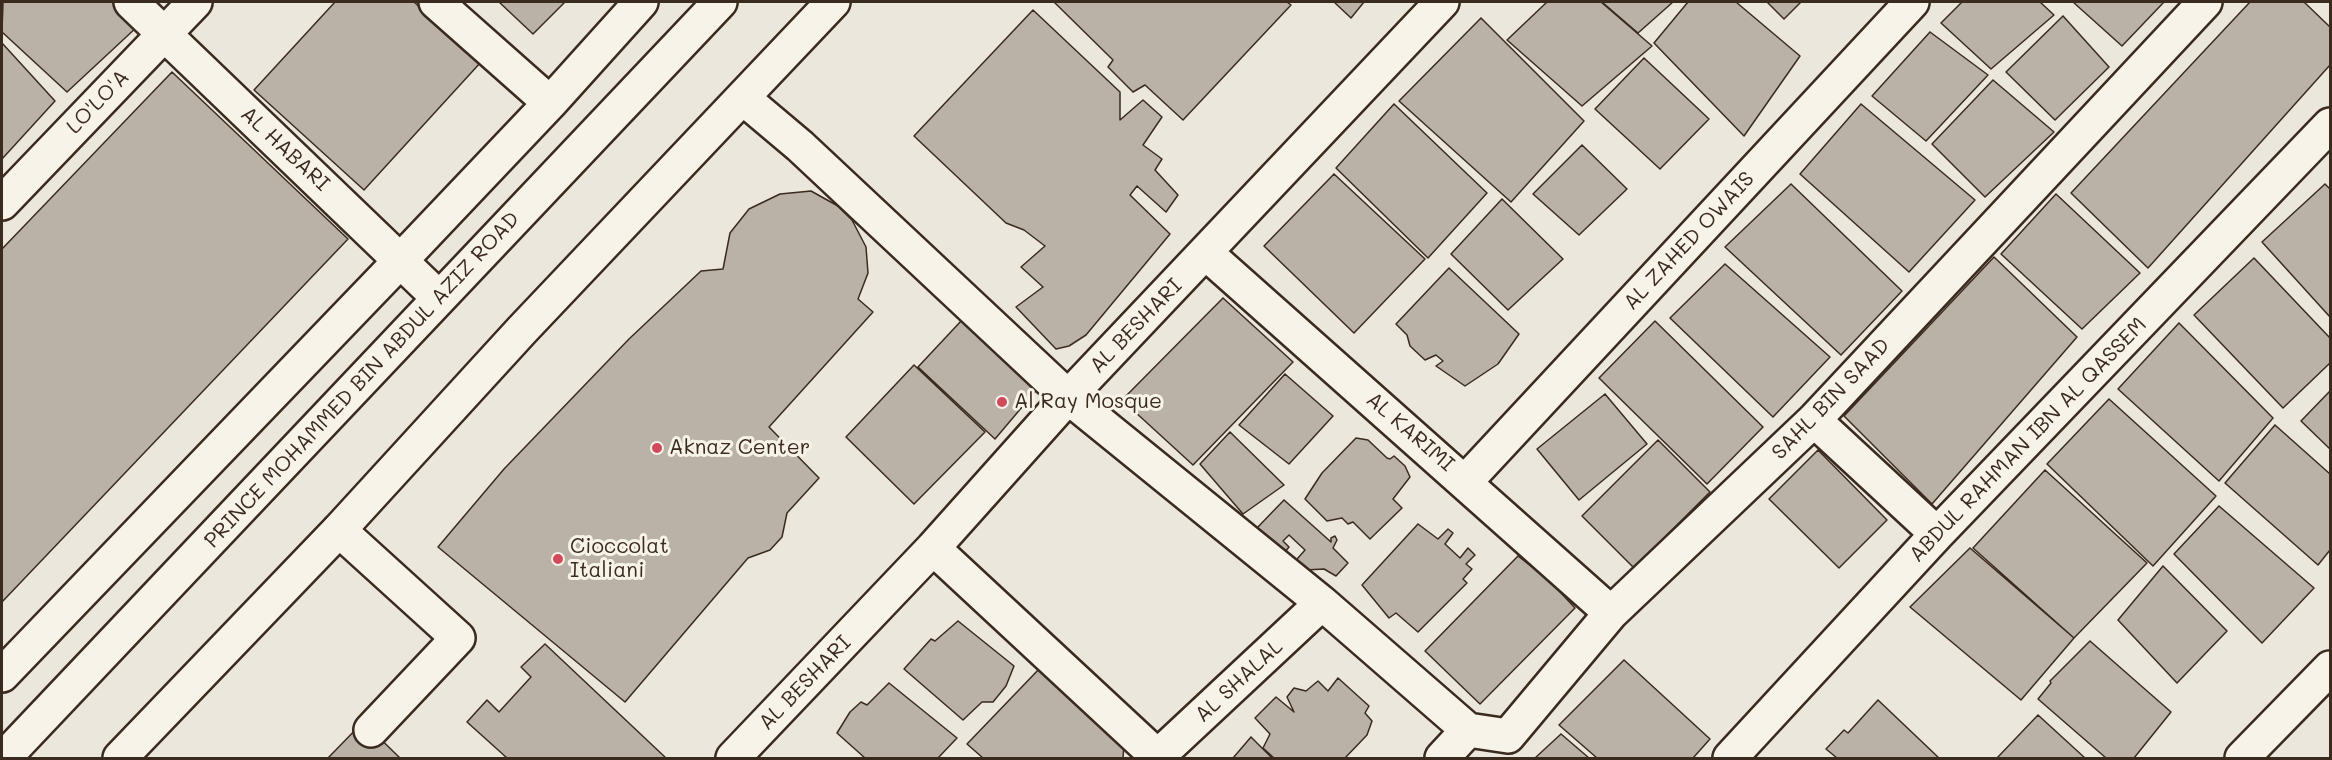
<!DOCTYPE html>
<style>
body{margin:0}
#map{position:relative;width:2332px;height:760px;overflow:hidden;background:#ece7dc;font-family:Mali,sans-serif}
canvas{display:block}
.frame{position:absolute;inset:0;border:3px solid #3b2a1e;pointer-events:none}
</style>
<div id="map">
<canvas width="2332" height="760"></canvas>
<div class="frame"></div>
</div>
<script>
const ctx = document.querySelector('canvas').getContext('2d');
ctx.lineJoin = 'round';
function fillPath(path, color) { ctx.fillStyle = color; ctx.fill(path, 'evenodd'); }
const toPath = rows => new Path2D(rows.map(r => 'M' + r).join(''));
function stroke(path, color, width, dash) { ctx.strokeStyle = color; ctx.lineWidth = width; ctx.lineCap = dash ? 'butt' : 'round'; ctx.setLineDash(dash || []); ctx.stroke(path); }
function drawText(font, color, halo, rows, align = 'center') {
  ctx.font = font + ' Mali,sans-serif'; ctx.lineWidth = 6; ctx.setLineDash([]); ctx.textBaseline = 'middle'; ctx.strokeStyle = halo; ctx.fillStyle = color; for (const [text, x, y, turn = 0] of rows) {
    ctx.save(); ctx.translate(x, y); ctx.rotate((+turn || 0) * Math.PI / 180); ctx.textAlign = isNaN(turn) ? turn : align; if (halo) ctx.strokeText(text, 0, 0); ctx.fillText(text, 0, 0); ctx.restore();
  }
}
const building = toPath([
 [3,2,112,2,138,26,67,92,2,32,3,2],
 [335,2,414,2,481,62,364,190,254,90,335,2],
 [499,2,565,2,533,34,499,2],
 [1054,2,1287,2,1291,5,1183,120,1145,85,1133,92,1108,67,1113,60,1054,2],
 [1334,2,1364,2,1351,18,1334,2],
 [1547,2,1601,2,1652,46,1582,106,1507,40,1547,2],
 [1602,2,1673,2,1638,33,1602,2],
 [1688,2,1736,2,1800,56,1744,136,1654,43,1688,2],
 [1767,2,1801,2,1784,19,1767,2],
 [1962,2,2040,2,2054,15,1991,69,1941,23,1962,2],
 [2073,2,2164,2,2122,46,2073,2],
 [2250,2,2304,2,2330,27,2330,65,2148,268,2071,193,2250,2],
 [1033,10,1120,92,1120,120,1143,100,1162,117,1143,145,1162,159,1155,170,1178,195,1166,212,1137,186,1130,195,1170,234,1086,335,1069,346,1056,349,1016,307,1043,287,1021,267,1045,246,1024,230,1006,223,914,136,1033,10],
 [2063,16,2109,67,2055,120,2006,72,2063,16],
 [1481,18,1584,121,1511,202,1399,101,1481,18],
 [1930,32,1988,75,1926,141,1872,96,1930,32],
 [2,43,55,101,2,159,2,43],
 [1644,58,1709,119,1660,169,1595,109,1644,58],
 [172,72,348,239,2,602,2,249,172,72],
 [1993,80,2054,132,1985,197,1932,144,1993,80],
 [1394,104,1487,193,1428,258,1336,168,1394,104],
 [1861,104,1975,200,1909,272,1800,174,1861,104],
 [1582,145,1627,189,1579,235,1533,194,1582,145],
 [1334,174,1425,259,1354,333,1264,246,1334,174],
 [1791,184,1902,291,1841,355,1725,247,1791,184],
 [2325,184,2330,189,2330,317,2262,242,2325,184],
 [811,191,838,206,852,220,866,247,868,273,858,299,873,312,769,427,819,478,787,513,782,537,770,550,748,558,625,702,438,547,504,469,629,339,701,271,723,269,730,233,749,209,780,194,811,191],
 [2056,194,2140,273,2082,329,2001,254,2056,194],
 [1502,199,1563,259,1508,310,1451,254,1502,199],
 [1994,257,2077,337,1932,504,1844,416,1994,257],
 [2254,258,2330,338,2330,363,2283,408,2194,315,2254,258],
 [1725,264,1830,357,1773,417,1670,318,1725,264],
 [1449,268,1519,334,1498,364,1465,386,1436,366,1443,361,1436,355,1425,360,1410,346,1407,335,1396,324,1449,268],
 [1223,298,1293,362,1193,465,1122,400,1223,298],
 [962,320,1039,387,995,439,918,367,962,320],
 [1655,321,1763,427,1707,484,1599,378,1655,321],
 [2179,323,2273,418,2219,481,2118,389,2179,323],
 [914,365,985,432,914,504,846,437,914,365],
 [1285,374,1333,416,1289,464,1239,425,1285,374],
 [2330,391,2330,449,2301,421,2330,391],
 [1605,394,1647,444,1579,500,1537,449,1605,394],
 [2109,399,2216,496,2153,566,2047,464,2109,399],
 [2275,425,2330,474,2330,550,2318,565,2225,483,2275,425],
 [1230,432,1284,485,1243,514,1200,464,1230,432],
 [1356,438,1368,440,1387,458,1390,459,1394,456,1405,466,1410,477,1393,499,1402,508,1370,539,1353,522,1348,524,1342,518,1327,521,1305,499,1322,473,1356,438],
 [1658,440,1710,492,1634,568,1582,516,1658,440],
 [1818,450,1887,520,1839,568,1769,499,1818,450],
 [2045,470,2147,563,2074,638,1973,548,2045,470],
 [1284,500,1331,542,1331,538,1335,536,1337,540,1333,548,1348,563,1336,576,1324,569,1305,570,1290,567,1305,550,1289,535,1283,541,1289,547,1281,557,1255,530,1284,500],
 [2219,506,2314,588,2262,643,2174,554,2219,506],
 [1418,524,1438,539,1448,529,1453,533,1445,544,1460,558,1468,548,1475,555,1466,564,1472,569,1463,579,1467,583,1418,632,1396,613,1389,618,1362,585,1418,524],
 [1970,548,2074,638,2021,700,1910,607,1970,548],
 [1518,556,1549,580,1575,608,1480,704,1425,651,1518,556],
 [2163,566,2227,631,2177,683,2118,620,2163,566],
 [958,621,1014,666,1006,686,993,702,982,702,963,720,904,669,931,639,935,641,958,621],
 [2090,641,2171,712,2134,758,2106,758,2038,699,2051,683,2050,681,2090,641],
 [545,644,666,758,507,758,467,722,487,700,499,712,531,677,521,667,545,644],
 [1624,660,1710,739,1693,758,1597,758,1559,725,1624,660],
 [1041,667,1124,743,1123,758,983,758,967,744,1041,667],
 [1338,678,1369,706,1365,713,1372,721,1367,735,1345,758,1274,758,1263,748,1270,734,1255,718,1276,697,1294,712,1287,697,1294,688,1306,691,1318,681,1328,691,1338,678],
 [889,683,957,738,938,758,865,758,837,733,850,712,861,702,867,705,889,683],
 [1878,700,1939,758,1837,758,1826,749,1844,730,1848,733,1878,700],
 [2038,715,2085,758,1997,758,2038,715],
 [363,722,400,758,328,758,363,722],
 [1561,734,1589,758,1535,758,1561,734],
 [1251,737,1272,758,1233,758,1251,737]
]);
fillPath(building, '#bab2a7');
stroke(building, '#3b2a1e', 1.5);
const street = toPath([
 [131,2,438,297],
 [436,2,550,103],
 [743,98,800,146,1068,397,1322,603,1468,730],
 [2,203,195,2],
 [1206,253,1611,613],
 [1814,420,1937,534],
 [1466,481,1912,2],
 [339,530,458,638,371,730],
 [933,548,1158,757],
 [2,675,401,260,550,103,641,2],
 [1468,730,1508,736,1611,613,1814,420,2205,2],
 [733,758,933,548,1068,397,1442,2],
 [1156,758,1322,603],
 [1442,758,1468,730],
 [1730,758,1937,534,2330,125],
 [2242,758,2330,668]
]);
const secondary = toPath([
 [4,758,720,2],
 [120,758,339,530,522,330,833,2]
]);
stroke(street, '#3b2a1e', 38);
stroke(secondary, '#3b2a1e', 38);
stroke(street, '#f7f3e8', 33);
stroke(secondary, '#f7f3e8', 33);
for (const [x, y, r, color] of [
 [1002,402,6,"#d1495b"],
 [657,448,6,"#d1495b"],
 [558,559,6,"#d1495b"]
]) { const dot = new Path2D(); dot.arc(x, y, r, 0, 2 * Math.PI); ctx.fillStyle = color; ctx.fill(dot); stroke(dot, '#f7f3e8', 2); }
drawText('21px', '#3b2a1e', '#f7f3e8', [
 ["LO'LO'A",98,102,-46],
 ["AL HABARI",285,149,43],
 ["AL ZAHED OWAIS",1689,241,-47],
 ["AL BESHARI",1136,326,-46],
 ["PRINCE MOHAMMED BIN ABDUL AZIZ ROAD",362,380,-47],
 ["SAHL BIN SAAD",1831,399,-46],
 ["AL KARIMI",1410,432,41],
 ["ABDUL RAHMAN IBN AL QASSEM",2028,440,-46],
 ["AL SHALAL",1239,681,-43],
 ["AL BESHARI",805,683,-46]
]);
drawText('21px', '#3b2a1e', '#f7f3e8', [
 ["Al Ray Mosque",1014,402],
 ["Aknaz Center",669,448],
 ["Cioccolat",570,547],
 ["Italiani",570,571]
], 'left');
</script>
